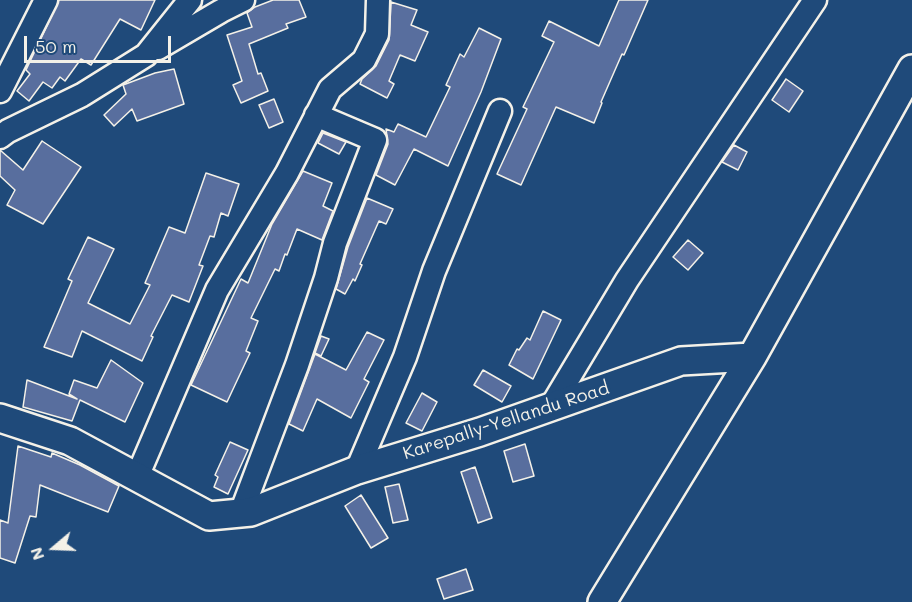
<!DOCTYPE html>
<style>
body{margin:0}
#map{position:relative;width:912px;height:602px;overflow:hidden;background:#1f4a7a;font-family:Mali,sans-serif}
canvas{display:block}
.north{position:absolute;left:24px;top:518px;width:60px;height:60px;-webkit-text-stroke:4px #1f4a7a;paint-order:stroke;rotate:251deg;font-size:16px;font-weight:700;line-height:24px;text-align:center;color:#f4f1e8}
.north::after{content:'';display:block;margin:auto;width:21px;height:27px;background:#f4f1e8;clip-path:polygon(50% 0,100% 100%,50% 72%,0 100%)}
.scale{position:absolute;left:24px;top:36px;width:147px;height:27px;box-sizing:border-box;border:3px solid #f4f1e8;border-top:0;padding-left:8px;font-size:18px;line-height:21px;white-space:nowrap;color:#f4f1e8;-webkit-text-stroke:4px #1f4a7a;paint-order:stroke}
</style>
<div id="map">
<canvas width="912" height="602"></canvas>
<div class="north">N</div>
<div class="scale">50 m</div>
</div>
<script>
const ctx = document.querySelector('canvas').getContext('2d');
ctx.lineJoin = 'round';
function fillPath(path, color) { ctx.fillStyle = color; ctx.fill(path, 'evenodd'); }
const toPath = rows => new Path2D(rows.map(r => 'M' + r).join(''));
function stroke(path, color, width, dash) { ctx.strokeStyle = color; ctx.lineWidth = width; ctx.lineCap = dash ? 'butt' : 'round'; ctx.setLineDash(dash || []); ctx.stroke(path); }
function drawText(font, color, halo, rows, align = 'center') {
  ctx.font = font + ' Mali,sans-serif'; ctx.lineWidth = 5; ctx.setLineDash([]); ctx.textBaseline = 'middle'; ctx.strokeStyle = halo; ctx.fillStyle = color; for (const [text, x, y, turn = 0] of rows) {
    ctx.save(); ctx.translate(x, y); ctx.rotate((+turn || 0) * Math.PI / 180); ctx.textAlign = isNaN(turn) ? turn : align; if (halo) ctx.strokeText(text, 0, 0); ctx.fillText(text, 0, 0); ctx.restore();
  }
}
const building = toPath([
 [59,0,155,0,141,30,120,19,91,65,81,59,65,81,60,77,52,88,43,82,29,101,17,91,30,74,26,70,59,0],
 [273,0,299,0,306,17,286,24,288,28,249,44,258,74,261,73,268,91,241,103,233,85,242,81,227,35,252,27,247,13,255,7,273,0],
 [619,0,648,0,624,55,622,54,601,102,602,103,594,123,556,107,521,185,497,174,527,109,523,107,554,42,542,36,549,21,599,46,619,0],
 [391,2,417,10,411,25,428,32,415,61,400,55,389,81,394,84,387,98,360,84,362,79,376,66,389,40,391,2],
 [479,28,501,39,481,92,448,166,414,149,395,185,376,175,388,144,386,129,394,132,398,124,426,137,450,87,446,85,460,54,464,57,479,28],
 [174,69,184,104,137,121,132,109,114,126,104,115,126,94,123,85,155,73,174,69],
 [786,79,803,91,789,112,772,100,786,79],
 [274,99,283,122,269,128,259,105,274,99],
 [323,133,346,142,339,154,318,143,323,133],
 [42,141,81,167,43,224,7,205,15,190,0,176,0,150,23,170,42,141],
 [734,145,747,152,738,170,722,162,734,145],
 [303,171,332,183,323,206,333,211,322,240,297,229,287,255,285,254,279,271,275,269,251,318,258,321,246,351,250,353,227,402,191,385,241,279,248,283,272,224,303,171],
 [206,173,239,184,228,216,221,213,214,237,210,236,199,265,203,266,189,302,172,295,151,336,153,337,142,361,82,331,72,357,44,347,72,281,68,279,88,237,114,249,88,303,130,324,150,285,145,283,169,227,185,233,206,173],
 [367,198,393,209,386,224,379,221,360,264,362,265,355,281,353,279,345,294,336,289,348,247,367,198],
 [688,240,703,253,688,270,673,257,688,240],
 [543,311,561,320,533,379,509,365,517,349,519,350,527,338,530,340,543,311],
 [367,332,384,340,364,379,369,382,351,418,317,399,303,431,289,424,315,354,346,370,367,332],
 [321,336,329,339,321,356,315,353,321,336],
 [111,360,143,383,125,422,80,400,72,421,23,407,27,380,77,399,69,394,74,380,97,388,111,360],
 [483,370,511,386,502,402,474,385,483,370],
 [422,393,437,402,422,431,406,423,422,393],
 [230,442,248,450,228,494,214,487,218,477,215,475,230,442],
 [525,444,534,476,513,482,504,451,525,444],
 [18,446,51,457,52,453,80,465,119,486,108,512,40,485,36,517,30,516,15,563,0,558,0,520,8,523,18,446],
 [475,467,492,518,478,523,461,472,475,467],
 [399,484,408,520,393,523,385,487,399,484],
 [361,495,388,538,371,548,345,506,361,495],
 [466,569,473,590,444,599,437,579,466,569]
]);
fillPath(building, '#586e9e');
stroke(building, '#f4f1e8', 1.5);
const minor = toPath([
 [158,48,221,11,243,0],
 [0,91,46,0],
 [0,137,8,131,82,95,146,55,190,0],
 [551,407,627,280,815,0],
 [357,470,405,357,434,271,500,111],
 [137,477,217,290,287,173,330,89,364,60,377,34,378,0],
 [241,513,297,365,326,278,335,243,375,140,316,115]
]);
const tertiary = toPath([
 [0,418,70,441,209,516,251,512,357,470,480,432,681,361,752,357],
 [602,602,752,357,912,69]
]);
stroke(minor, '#f4f1e8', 27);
stroke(tertiary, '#f4f1e8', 32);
stroke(minor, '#1f4a7a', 22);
stroke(tertiary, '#1f4a7a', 27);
drawText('18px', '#f4f1e8', '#1f4a7a', [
 ["Karepally-Yellandu Road",506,421,-18]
]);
</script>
